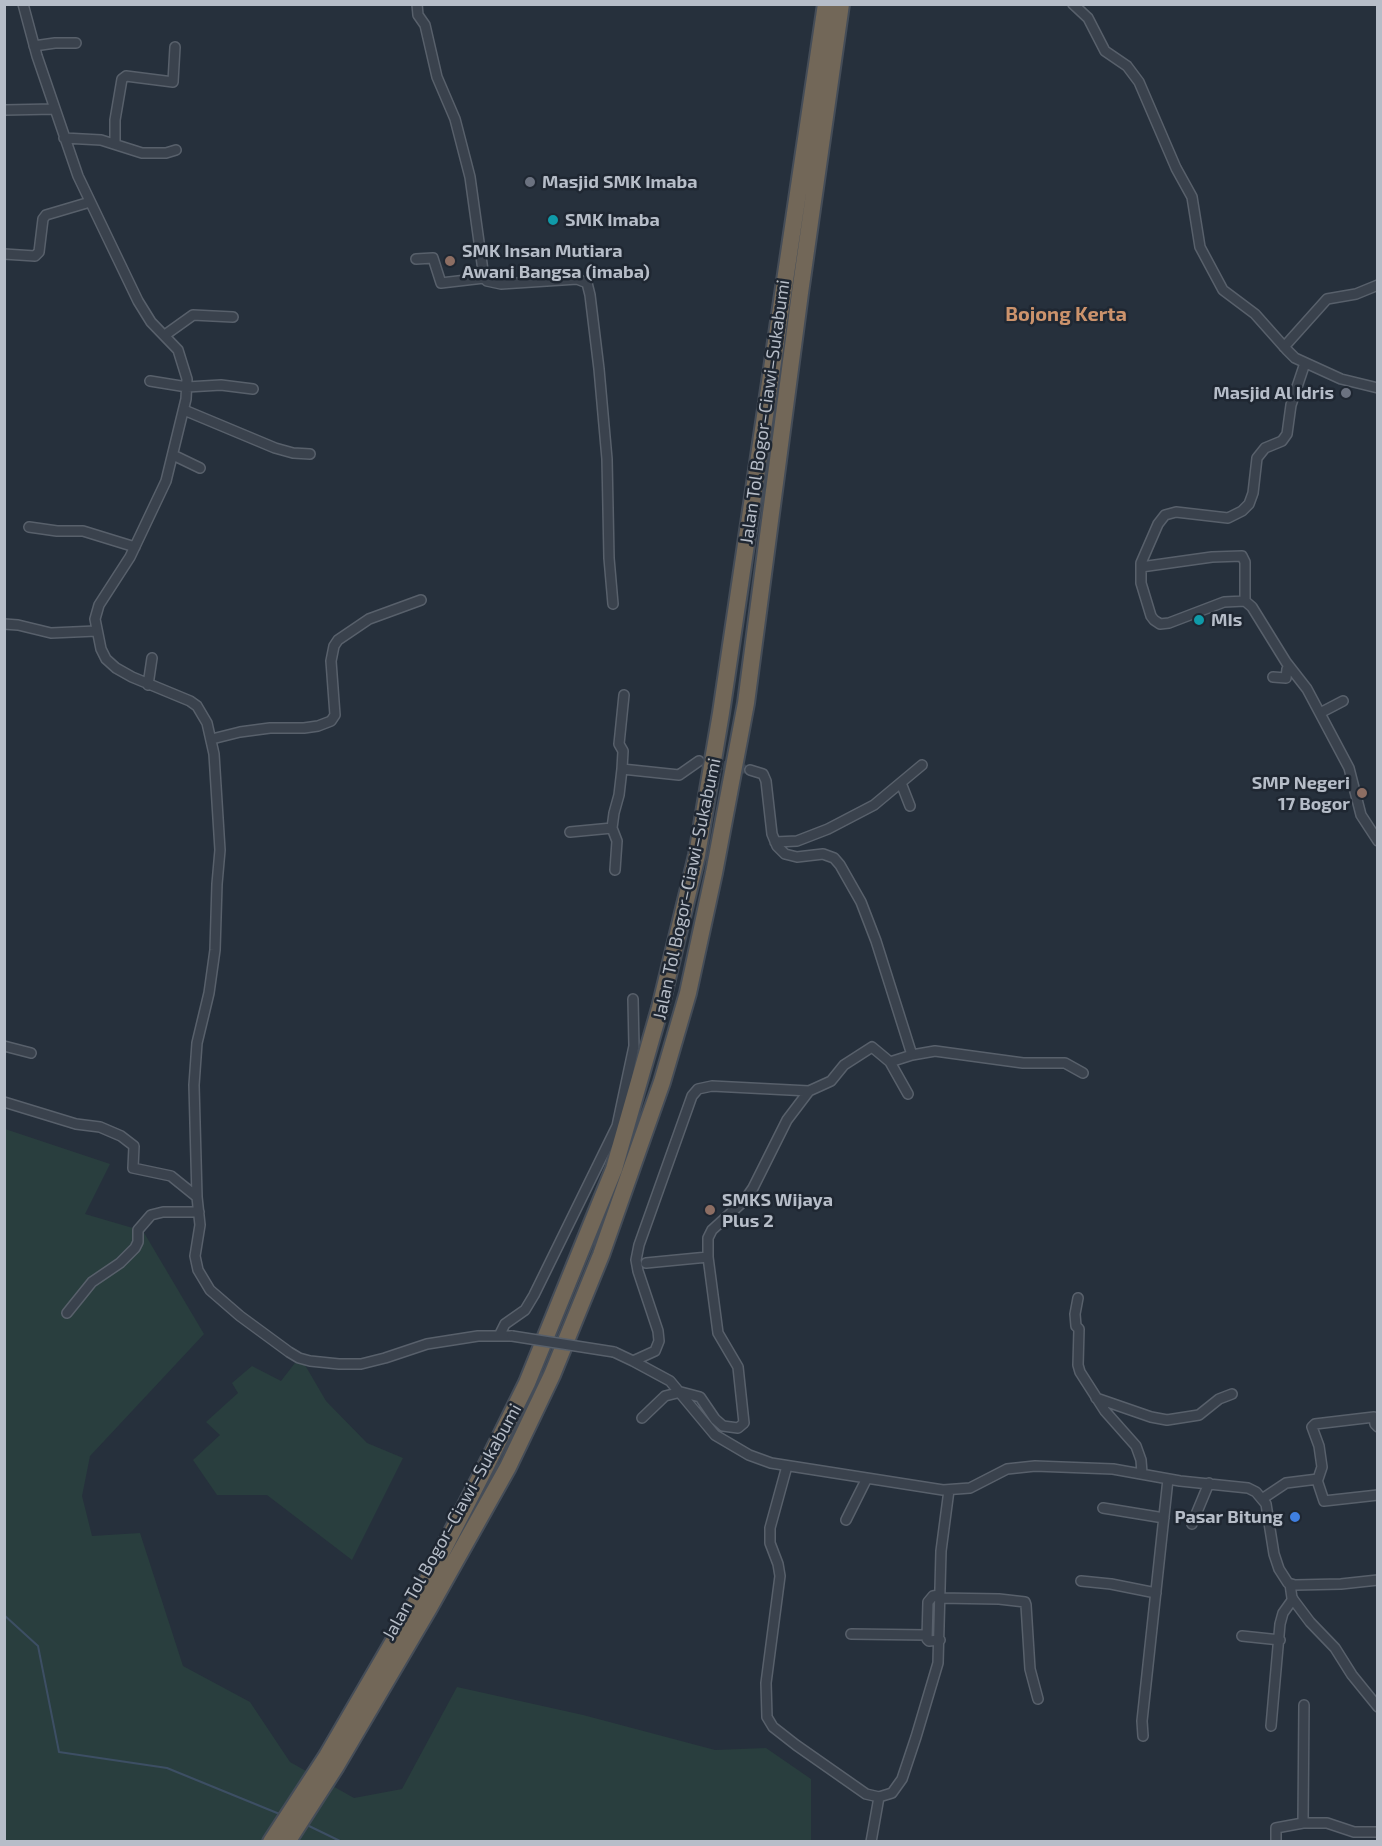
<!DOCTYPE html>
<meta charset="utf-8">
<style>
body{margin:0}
#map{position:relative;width:1382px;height:1846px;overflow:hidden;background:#26303c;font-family:"Exo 2",sans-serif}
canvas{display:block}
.frame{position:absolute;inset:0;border:6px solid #b6bdc8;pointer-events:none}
</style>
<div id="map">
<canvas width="1382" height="1846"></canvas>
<div class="frame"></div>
</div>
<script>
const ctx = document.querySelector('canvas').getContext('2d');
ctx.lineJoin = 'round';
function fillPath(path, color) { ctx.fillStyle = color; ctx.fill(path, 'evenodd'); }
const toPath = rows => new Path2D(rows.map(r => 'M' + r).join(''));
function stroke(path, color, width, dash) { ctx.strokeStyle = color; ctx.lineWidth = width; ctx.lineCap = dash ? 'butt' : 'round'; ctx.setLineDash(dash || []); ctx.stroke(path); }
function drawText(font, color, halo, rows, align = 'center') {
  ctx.font = font + ' "Exo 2",sans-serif'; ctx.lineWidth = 5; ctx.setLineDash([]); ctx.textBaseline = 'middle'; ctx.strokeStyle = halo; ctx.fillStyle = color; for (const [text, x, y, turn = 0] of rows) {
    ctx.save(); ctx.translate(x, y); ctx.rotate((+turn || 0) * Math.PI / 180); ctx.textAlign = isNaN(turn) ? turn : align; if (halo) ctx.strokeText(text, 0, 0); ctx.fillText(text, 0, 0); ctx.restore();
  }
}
fillPath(toPath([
 [5,1129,110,1164,85,1214,143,1231,204,1334,90,1456,82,1496,92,1536,140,1533,183,1666,250,1702,290,1762,354,1798,402,1789,457,1687,583,1715,715,1750,766,1748,811,1779,811,1841,5,1842],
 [295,1363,305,1365,326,1401,367,1443,403,1458,352,1560,267,1495,217,1495,193,1460,220,1435,206,1422,238,1393,232,1383,252,1366,281,1381]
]), '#293e3e');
stroke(toPath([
 [4,1615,38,1646,59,1752,167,1768,282,1815],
 [307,1825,342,1842]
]), '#3d4f64', 2);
stroke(toPath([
 [710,763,750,770]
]), '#3c4551', 9, [9, 4.5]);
const minor = toPath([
 [23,4,37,56,78,176,138,301,151,322,178,350,187,379,186,399,166,481,130,557,99,605,95,619,101,649,106,659,116,668,132,677,190,701,197,706,207,723,214,754,220,850,217,884,215,950,209,993,197,1043,194,1085,197,1197,200,1225,195,1256,198,1270,210,1290,240,1316,289,1352,299,1358,310,1361,339,1364,361,1364,385,1358,427,1344,478,1336,512,1336],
 [417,4,418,15,425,25,437,77,455,119,470,177,484,278,487,281,501,284,577,279,587,283,590,295,599,369,607,459,609,558,613,604],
 [1073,4,1088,18,1105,51,1127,66,1139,82,1176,168,1192,197,1200,247,1223,290,1255,314,1287,350,1295,358,1341,379,1378,388],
 [34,46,55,43,76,43],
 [5,110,54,109],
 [64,138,101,140,142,153,166,153,176,150],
 [115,144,115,120,122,79,126,76,173,82,175,47],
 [4,254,35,256,39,252,43,219,46,215,90,202],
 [416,259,433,258,441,283,484,278],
 [165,335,193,315,233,317],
 [1284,347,1327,299,1356,294,1378,285],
 [1305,363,1291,405,1287,434,1282,441,1265,448,1257,458,1253,493,1249,504,1242,511,1228,518,1176,512,1165,515,1158,524,1141,563,1141,583,1151,616,1154,620,1160,624,1169,623,1224,602,1245,601,1252,607,1286,662,1307,689,1349,768,1361,815,1378,841],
 [150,381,187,387,221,385,253,389],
 [184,410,275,448,293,453,310,454],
 [173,455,200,468],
 [29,527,57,531,83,531,135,547],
 [1141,567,1212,557,1242,556,1245,562,1245,601],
 [4,624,18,625,51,633,96,631],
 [1273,677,1286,678,1287,669,1290,667],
 [148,685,152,658],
 [1320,713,1343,701],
 [212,739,240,732,270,728,304,728,318,726,331,721,335,715,331,661,334,646,338,640,369,619,421,600],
 [622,769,679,775,699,761],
 [750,770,763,774,766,781,772,834,777,846,785,854,797,857,823,854,834,858,840,865,861,902,876,941,912,1055],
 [901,783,910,806],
 [570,832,612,828],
 [775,842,797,841,828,829,874,805,922,765],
 [615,870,617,841,612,828,614,813,619,795,622,769,623,751,619,744,624,695],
 [4,1046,31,1053],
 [890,1062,908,1094],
 [4,1102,76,1124,100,1127,121,1136,134,1146,133,1168,171,1176,197,1197],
 [646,1263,708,1257],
 [1078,1298,1075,1314,1076,1326,1079,1329,1078,1365,1080,1372,1105,1411,1136,1446,1141,1460,1142,1473],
 [67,1313,92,1282,120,1263,135,1248,138,1242,138,1230,151,1215,163,1212,199,1212],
 [499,1336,505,1324,525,1310,534,1295,617,1126,634,1046,633,999],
 [614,1352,633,1361,670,1381,715,1435,749,1455,771,1463,943,1490,970,1488,1007,1469,1035,1466,1113,1469,1180,1481,1248,1488,1256,1492,1266,1504,1274,1554,1279,1569,1288,1583,1295,1585,1341,1584,1378,1580],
 [633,1361,655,1351,659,1341,658,1331,638,1271,636,1260,639,1245,692,1096,698,1089,712,1086,809,1091,831,1081,844,1065,872,1047,890,1062,912,1055,935,1051,1023,1063,1065,1063,1083,1073],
 [1096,1398,1151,1417,1167,1420,1199,1415,1219,1399,1232,1394],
 [642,1418,665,1396,681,1392,700,1397,715,1419,723,1426,738,1428,744,1423,738,1367,718,1333,708,1257,708,1238,712,1230,744,1201,753,1188,787,1120,809,1091],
 [787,1466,770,1528,770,1543,778,1564,780,1576,766,1683,767,1717,773,1727,796,1745,866,1794,879,1797,892,1793,902,1779,916,1737,938,1663,941,1551,949,1490],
 [1317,1480,1324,1501,1378,1495],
 [1262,1499,1286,1483,1318,1479,1322,1467,1319,1446,1312,1427,1315,1424,1374,1417,1375,1424,1378,1427],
 [1103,1508,1164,1518],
 [846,1520,867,1478],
 [1192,1524,1209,1483],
 [1081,1581,1111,1584,1156,1593],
 [1290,1584,1292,1598,1310,1622,1335,1648,1352,1675,1378,1707],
 [939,1595,933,1596,928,1602,927,1639,929,1641,940,1640],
 [939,1598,999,1599,1025,1602,1026,1605,1030,1669,1038,1699],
 [851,1634,927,1635],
 [1242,1636,1280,1640],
 [1271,1726,1280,1624,1283,1613,1293,1599],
 [1143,1736,1142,1721,1168,1479],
 [1303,1823,1304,1705],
 [871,1842,879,1797],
 [1276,1842,1276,1828,1303,1823,1327,1823,1354,1832,1378,1832]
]);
const motorway = toPath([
 [271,1842,327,1756,413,1608,485,1468,527,1383,614,1169,660,1008,697,855,721,713,826,4],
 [287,1842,336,1766,429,1608,508,1467,552,1375,601,1255,662,1082,688,993,714,873,746,703,800,293,841,4]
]);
stroke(minor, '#58606b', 12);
stroke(motorway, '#454d58', 20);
stroke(minor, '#3a424d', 9);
stroke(motorway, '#726758', 16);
const minorBridge = toPath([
 [512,1336,614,1352]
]);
stroke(minorBridge, '#58606b', 12, []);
stroke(minorBridge, '#3a424d', 9);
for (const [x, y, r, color] of [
 [530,182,6,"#6b7280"],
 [553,220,6,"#0f9aa8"],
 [450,261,6,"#8d6e63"],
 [1346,393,6,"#6b7280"],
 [1199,620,6,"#0f9aa8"],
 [1362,793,6,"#8d6e63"],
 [710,1210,6,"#8d6e63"],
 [1295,1517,6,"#3f7fe0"]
]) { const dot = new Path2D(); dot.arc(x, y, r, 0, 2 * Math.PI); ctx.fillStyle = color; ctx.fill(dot); stroke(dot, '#1f2732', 2); }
drawText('bold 18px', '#b6bdc8', '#1f2732', [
 ["Masjid SMK Imaba",542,182],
 ["SMK Imaba",565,220],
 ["SMK Insan Mutiara",462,251],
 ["Awani Bangsa (imaba)",462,272],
 ["Masjid Al Idris",1334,393,"right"],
 ["MIs",1211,620],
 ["SMP Negeri",1350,783,"right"],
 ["17 Bogor",1350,804,"right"],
 ["SMKS Wijaya",722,1200],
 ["Plus 2",722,1221],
 ["Pasar Bitung",1283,1517,"right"]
], 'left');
drawText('18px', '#b6bdc8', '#1f2732', [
 ["Jalan Tol Bogor–Ciawi–Sukabumi",765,412,-82],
 ["Jalan Tol Bogor–Ciawi–Sukabumi",687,889,-78],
 ["Jalan Tol Bogor–Ciawi–Sukabumi",452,1522,-61]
]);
drawText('bold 20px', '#cc936c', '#1f2732', [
 ["Bojong Kerta",1066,314]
]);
</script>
